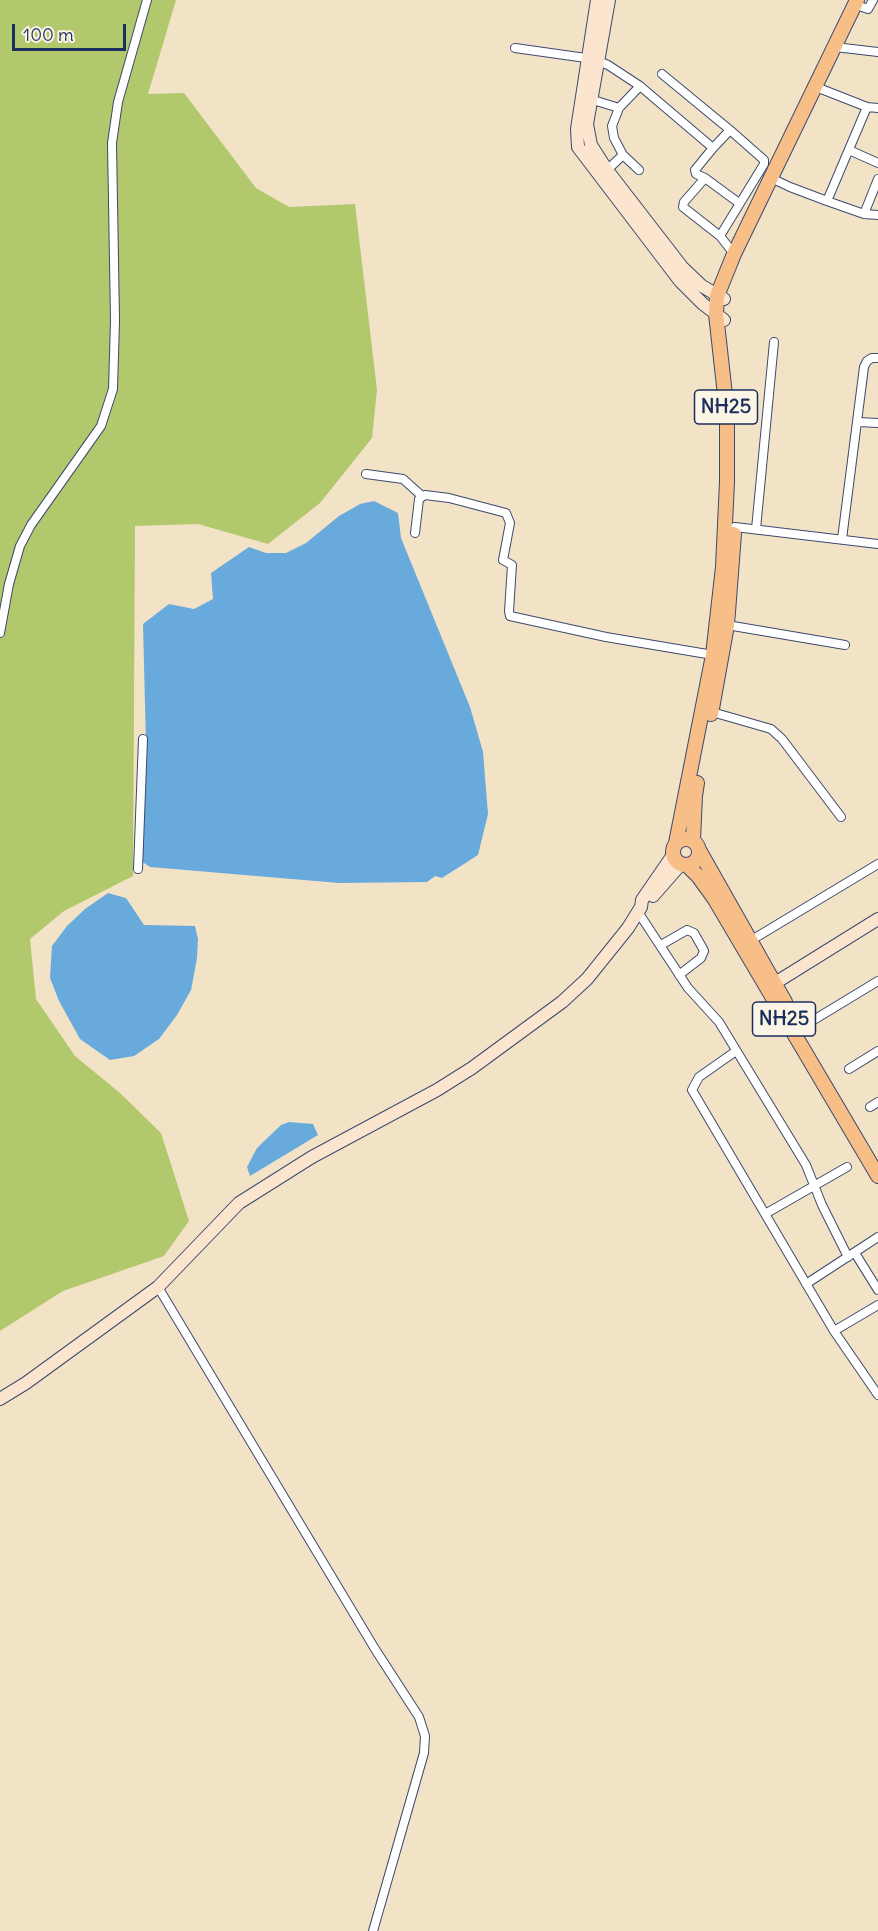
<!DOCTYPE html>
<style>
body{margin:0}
#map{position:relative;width:878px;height:1931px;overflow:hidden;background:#f3e3c6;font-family:Delius,sans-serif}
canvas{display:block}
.scale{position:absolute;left:12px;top:24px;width:114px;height:27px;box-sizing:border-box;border:3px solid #1b2f5e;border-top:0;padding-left:8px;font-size:18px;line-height:21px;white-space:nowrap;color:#1b2f5e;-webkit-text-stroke:4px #fcf5e5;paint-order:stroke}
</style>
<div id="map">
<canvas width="878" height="1931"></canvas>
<div class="scale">100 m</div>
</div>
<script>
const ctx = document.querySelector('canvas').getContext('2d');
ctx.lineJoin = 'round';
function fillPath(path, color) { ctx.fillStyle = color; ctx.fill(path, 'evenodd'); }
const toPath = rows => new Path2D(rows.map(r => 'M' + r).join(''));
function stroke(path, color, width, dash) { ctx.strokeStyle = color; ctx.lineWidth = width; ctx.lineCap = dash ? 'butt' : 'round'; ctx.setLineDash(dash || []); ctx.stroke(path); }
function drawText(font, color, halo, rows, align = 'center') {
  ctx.font = font + ' Delius,sans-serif'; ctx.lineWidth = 5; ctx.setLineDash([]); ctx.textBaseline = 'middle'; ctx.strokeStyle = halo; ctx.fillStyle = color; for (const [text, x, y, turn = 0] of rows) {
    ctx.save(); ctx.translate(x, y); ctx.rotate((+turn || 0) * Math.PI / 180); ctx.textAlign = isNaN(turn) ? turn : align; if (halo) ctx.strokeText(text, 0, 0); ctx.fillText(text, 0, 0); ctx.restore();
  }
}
fillPath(toPath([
 [0,0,176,0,148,94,184,93,256,188,289,207,355,204,377,390,372,438,320,503,268,544,198,524,135,526,133,876,64,911,30,939,36,999,75,1056,120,1093,161,1133,189,1221,164,1256,63,1291,0,1331]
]), '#b2c86d');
fillPath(toPath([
 [374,501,398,513,401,538,470,707,483,752,488,814,478,855,442,878,435,876,427,882,339,883,150,867,141,861,146,744,143,624,169,604,194,609,213,599,211,573,249,547,266,553,286,553,306,543,339,516,360,504],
 [108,893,126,898,144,925,195,926,198,939,197,958,191,990,177,1015,159,1039,134,1056,110,1060,80,1039,59,1001,50,978,52,946,67,926,85,909],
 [289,1122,313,1124,318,1135,250,1176,247,1167,257,1148,281,1125]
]), '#68aadc');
const street = toPath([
 [862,7,868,9,873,0],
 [835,47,878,52],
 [515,48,586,58],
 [598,61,608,65,640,86],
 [662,74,730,130],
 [816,87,867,107,878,108],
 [590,99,619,108,612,126,614,138,623,155,639,170],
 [619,108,640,86,713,148,730,130,764,160,764,164,720,236,734,254],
 [713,148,695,170,696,174,705,178,739,203],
 [849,150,878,163],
 [607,170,623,155],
 [705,178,684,202,683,207,720,236],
 [771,178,790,187,827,201,864,214,878,215],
 [827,201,867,107],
 [864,214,878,179],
 [858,422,878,423],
 [366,474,403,479,422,496],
 [735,527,878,544],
 [756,529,774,342],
 [415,533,419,499,425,495,449,498,506,513,510,523,503,560,512,565,509,611,510,616,606,637,713,655],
 [842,539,864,367,867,361,872,358,878,358],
 [727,625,845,645],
 [0,633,9,584,20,546,31,525,101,426,113,389,115,321,112,143,118,102,147,0],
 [712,712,771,729,782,739,841,817],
 [138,869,143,739],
 [638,912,688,988,719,1022,806,1165,822,1205,848,1257],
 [750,941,878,864],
 [661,945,687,930,694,933,702,947,704,951,701,958,679,975],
 [812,1021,878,981],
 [736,1051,699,1077,692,1090,834,1331,878,1395],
 [849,1069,878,1051],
 [870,1107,878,1102],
 [765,1214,847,1167],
 [855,1253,878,1290],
 [806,1284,878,1237],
 [158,1287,375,1649,419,1717,425,1736,424,1753,373,1931],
 [834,1331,878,1305]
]);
const secondary = toPath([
 [597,0,577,129,578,147,680,281,703,304,724,320],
 [609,0,587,124,591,145,607,170,682,267,702,286,724,299],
 [653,896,681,864],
 [767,988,878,919],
 [0,1399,26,1383,158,1287,239,1203,312,1157,437,1090,472,1068,562,1002,587,979,628,928,641,907,642,900,673,855]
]);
const primary = toPath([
 [711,714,727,625,734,534],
 '673 852a13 13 0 1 1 26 0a13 13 0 1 1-26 0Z',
 [693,840,695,796,697,783],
 [676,843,713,655,723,567,727,482,727,413,716,314,717,296,734,254,857,0],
 [699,850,785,1002],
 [687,865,698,876,714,898,878,1176]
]);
stroke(street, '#3b4a6e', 10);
stroke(secondary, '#3b4a6e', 14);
stroke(primary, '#3b4a6e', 16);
stroke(street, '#fff', 8);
stroke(secondary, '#fce5cf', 12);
stroke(primary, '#f7be87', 14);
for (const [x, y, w] of [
 [726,407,63],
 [784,1019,63]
]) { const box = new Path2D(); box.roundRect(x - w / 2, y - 17, w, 34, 4.5); ctx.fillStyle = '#fcf5e5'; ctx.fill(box); stroke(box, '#1b2f5e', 1.5); }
drawText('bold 20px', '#1b2f5e', null, [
 ["NH25",726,407],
 ["NH25",784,1019]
]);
</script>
